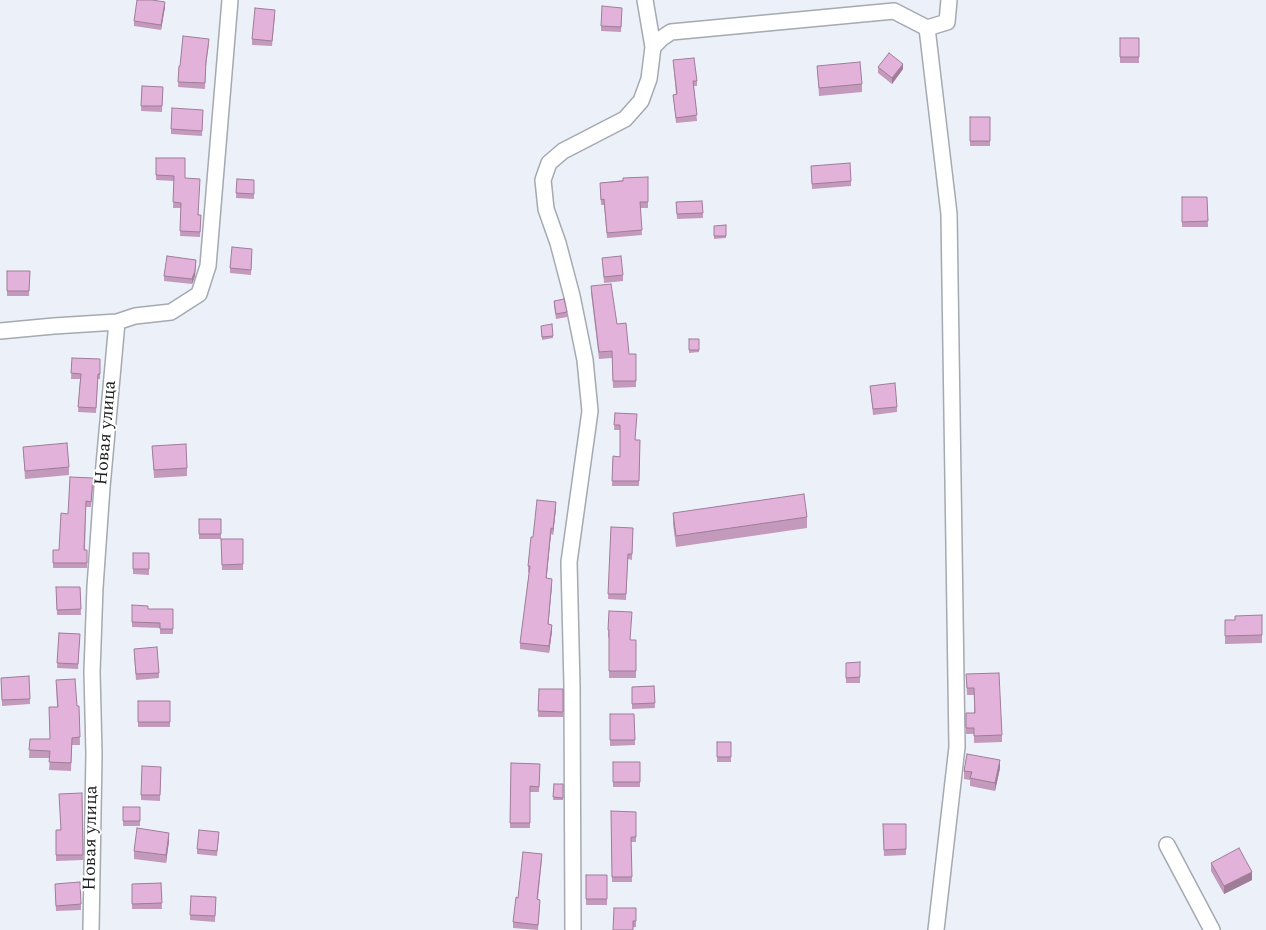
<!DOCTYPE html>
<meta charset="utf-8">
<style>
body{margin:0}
canvas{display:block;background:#ecf0f8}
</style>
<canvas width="1266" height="930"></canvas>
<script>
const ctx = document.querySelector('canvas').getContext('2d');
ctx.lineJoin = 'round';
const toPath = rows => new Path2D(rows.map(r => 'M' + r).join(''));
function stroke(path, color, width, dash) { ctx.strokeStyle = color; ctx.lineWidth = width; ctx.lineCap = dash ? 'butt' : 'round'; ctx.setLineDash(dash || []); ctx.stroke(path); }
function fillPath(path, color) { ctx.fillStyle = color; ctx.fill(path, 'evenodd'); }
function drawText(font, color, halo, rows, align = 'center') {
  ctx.font = font + ' Spectral,serif'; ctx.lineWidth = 4; ctx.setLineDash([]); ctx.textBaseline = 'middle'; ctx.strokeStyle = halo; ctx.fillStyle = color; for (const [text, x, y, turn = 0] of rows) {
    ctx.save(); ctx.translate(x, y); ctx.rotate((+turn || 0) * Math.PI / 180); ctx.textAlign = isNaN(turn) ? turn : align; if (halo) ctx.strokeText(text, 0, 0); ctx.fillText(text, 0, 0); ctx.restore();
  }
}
const minor = toPath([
 [653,47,662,38,671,32,894,11,927,28],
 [0,331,54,326,117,322],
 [1167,845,1212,930],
 [91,930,94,754,92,672,95,587,102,487,117,322,135,316,171,312,199,294,208,266,230,0],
 [573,930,572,686,569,562,590,411,585,360,572,296,558,243,546,209,543,180,549,163,563,151,625,119,641,101,649,79,653,47,645,0],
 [936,930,957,747,949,214,927,28,947,22,949,0]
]);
stroke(minor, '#a5a9b1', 18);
stroke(minor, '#fff', 15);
fillPath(toPath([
 [165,7,161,30,134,26,134,21],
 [622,13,621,32,601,31,601,26],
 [275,16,272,46,252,45,252,39],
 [1120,38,1139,38,1139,63,1120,63],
 [209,44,206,66,205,89,178,87,179,66,180,66],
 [673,60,697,81,697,86,694,86,697,121,676,123,673,95,676,94],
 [817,66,862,84,862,92,819,96],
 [878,67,903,69,892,84,878,73],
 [142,86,163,87,162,112,141,111],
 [203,110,202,136,171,134,171,129],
 [970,117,990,117,990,146,970,146],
 [156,158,185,178,199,215,201,215,200,237,180,236,181,208,173,208,174,181,156,180],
 [811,166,851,181,851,186,812,189],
 [648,177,648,208,640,208,642,235,607,238,604,205,601,205,600,183],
 [237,179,254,180,254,199,236,198],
 [1182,197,1207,197,1208,227,1182,227],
 [676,202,703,213,703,218,677,219],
 [726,225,726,238,714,239,714,226],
 [252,254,251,275,230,273,230,268],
 [602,258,623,275,623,281,604,283],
 [196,265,195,276,192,284,164,281,164,276],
 [7,271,30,271,29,296,7,296],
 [591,286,617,324,629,354,636,354,636,387,613,388,612,358,599,359,591,293],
 [554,301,567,312,567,317,556,319,554,306],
 [541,328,553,336,553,338,542,340],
 [689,339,699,339,699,352,689,353],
 [72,358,100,359,100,379,98,379,96,413,78,412,80,379,71,379],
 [870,386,897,407,897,412,873,415],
 [615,413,636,440,640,440,639,486,612,486,613,456,620,457,620,430,614,430],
 [152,446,187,468,187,476,154,478],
 [23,447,69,467,69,475,25,479],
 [93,484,91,507,86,507,85,550,87,550,87,568,53,568,53,550,59,550,68,514],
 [556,508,553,535,551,534,546,578,552,585,548,624,552,631,549,653,520,649,520,643,529,573,528,572,528,566,533,537],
 [673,513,807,517,807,528,676,547,673,524],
 [199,519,221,519,221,539,199,539],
 [611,527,633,528,632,560,628,559,626,600,608,599],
 [221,539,243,539,243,570,222,570],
 [133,553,149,553,149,575,133,574],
 [56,587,80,587,81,615,57,615],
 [132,605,148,609,173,609,173,634,160,634,160,628,132,627],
 [609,611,631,640,636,640,636,678,609,678,609,638,608,637],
 [1262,615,1262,643,1225,644,1225,620,1235,620],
 [59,633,80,634,78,669,57,668],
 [134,654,159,673,159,678,136,680],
 [860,662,860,683,846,683,846,663],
 [966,674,1002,735,1002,742,974,743,974,734,966,734,966,713,974,713,974,695,967,695],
 [29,676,30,704,2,706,1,678],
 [56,680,77,706,79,706,80,745,72,745,71,771,49,770,50,758,29,758,30,739,50,739,57,707],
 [654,686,655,708,632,709,632,687],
 [539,689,563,689,563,717,538,717],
 [138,701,170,701,170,727,138,727],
 [610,714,634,714,635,745,610,746],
 [717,742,731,742,731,762,717,762],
 [613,762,640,762,640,787,613,787],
 [511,763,540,764,539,792,530,792,530,828,510,828],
 [161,767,160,801,141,800,141,795],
 [1000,768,995,791,970,786,970,780,964,779,964,771],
 [554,784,563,784,563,800,553,800],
 [82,793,83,860,56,861,56,830,60,830],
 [123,807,140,807,140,826,123,826],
 [611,811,636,812,636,842,631,842,632,882,612,882],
 [883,824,906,824,906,855,884,856],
 [219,837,217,856,197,854,197,849],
 [169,841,166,863,134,859,134,851],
 [542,859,538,899,540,905,538,930,513,928,513,922,518,898],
 [1211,863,1252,880,1224,894,1211,871],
 [586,875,607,875,607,905,586,905],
 [161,883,162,909,132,909,132,884],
 [55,889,81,904,81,910,56,911],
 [191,896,216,897,215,922,190,920],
 [636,908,636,927,613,930]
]), '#c399bc');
fillPath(toPath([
 [165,2,165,7,161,30,161,25],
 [903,64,903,69,892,84,892,78],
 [196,260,195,276,192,284,192,279],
 [556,502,556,508,553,535,553,529],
 [551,528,551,534,546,585,546,578],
 [552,579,552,585,548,630,548,624],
 [552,625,552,631,549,653,549,646],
 [1000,760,1000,768,995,791,995,783],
 [169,833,169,841,166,863,166,855],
 [1252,872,1252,880,1224,894,1224,886]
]), '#9f7d99');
const building = toPath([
 [137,0,152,0,165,2,161,25,134,21,137,0],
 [602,6,622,8,621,27,601,26,602,6],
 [255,8,275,10,272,41,252,39,255,8],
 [183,36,209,39,206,61,205,83,178,82,179,66,180,66,183,36],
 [1120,38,1139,38,1139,57,1120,57,1120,38],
 [889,53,903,64,892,78,878,67,889,53],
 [694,58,697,81,693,81,697,115,676,118,673,95,677,94,673,60,694,58],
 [860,62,862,84,819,88,817,66,860,62],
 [142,86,163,87,162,106,141,106,142,86],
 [172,108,203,110,202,131,171,129,172,108],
 [970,117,990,117,990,141,970,141,970,117],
 [156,158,185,158,185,178,200,179,198,215,201,215,200,232,180,231,181,203,173,202,174,176,156,175,156,158],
 [850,163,851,181,812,184,811,166,850,163],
 [648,177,648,202,640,202,642,230,607,233,604,199,601,200,600,183,623,181,623,178,648,177],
 [237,179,254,180,254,194,236,193,237,179],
 [1182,197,1207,197,1208,221,1182,222,1182,197],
 [702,201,703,213,677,214,676,202,702,201],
 [726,225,726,236,714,236,714,226,726,225],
 [232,247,252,249,251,270,230,268,232,247],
 [167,256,196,260,195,271,192,279,164,276,167,256],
 [621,256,623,275,604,277,602,258,621,256],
 [7,271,30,271,29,291,7,291,7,271],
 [611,284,617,324,626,323,629,354,636,354,636,381,613,381,612,351,599,352,591,286,611,284],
 [564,299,567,312,556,314,554,301,564,299],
 [552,324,553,336,542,337,541,326,552,324],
 [689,339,699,339,699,350,689,350,689,339],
 [72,358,100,359,100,374,98,374,96,408,78,407,81,374,71,373,72,358],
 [895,383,897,407,873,409,870,386,895,383],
 [615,413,637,414,635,440,640,440,639,481,612,481,613,456,620,457,620,425,614,425,615,413],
 [67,443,69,467,25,471,23,447,67,443],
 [186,444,187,468,154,470,152,446,186,444],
 [70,477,93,478,91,502,86,501,84,550,87,550,87,563,53,563,53,550,59,550,61,513,68,514,70,477],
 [804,494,807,517,676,536,673,513,804,494],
 [537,500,556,502,553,529,551,528,546,578,552,579,548,624,552,625,549,646,520,643,530,566,528,566,531,537,533,537,537,500],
 [199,519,221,519,221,534,199,534,199,519],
 [611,527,633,528,632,554,628,554,626,594,608,594,611,527],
 [221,539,243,539,243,564,222,565,221,539],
 [133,553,149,553,149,569,133,569,133,553],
 [56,587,80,587,81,609,57,610,56,587],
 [132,605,148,606,148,609,173,609,173,629,160,629,160,623,132,622,132,605],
 [609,611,632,612,630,640,636,640,636,671,609,671,609,630,608,630,609,611],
 [1262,615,1262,635,1225,636,1225,620,1235,620,1235,616,1262,615],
 [59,633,80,634,78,664,57,663,59,633],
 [157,647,159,673,136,674,134,649,157,647],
 [860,662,860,677,846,678,846,663,860,662],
 [999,673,1002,735,974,736,974,728,966,728,966,713,975,713,974,688,967,688,966,674,999,673],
 [29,676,30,699,2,700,1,678,29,676],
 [75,679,77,706,79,706,80,737,72,738,71,763,49,762,50,751,29,750,30,739,50,739,49,707,58,707,56,680,75,679],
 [654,686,655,703,632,704,632,687,654,686],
 [539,689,563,689,563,712,538,711,539,689],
 [138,701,170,701,170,722,138,722,138,701],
 [610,714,634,714,635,740,610,740,610,714],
 [717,742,731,742,731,757,717,757,717,742],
 [967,754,1000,760,995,783,970,778,972,772,964,771,967,754],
 [613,762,640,762,640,782,613,782,613,762],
 [511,763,540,764,539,787,530,786,530,823,510,823,511,763],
 [142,766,161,767,160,795,141,795,142,766],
 [554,784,563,784,563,798,553,797,554,784],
 [82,793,83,855,56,855,56,830,61,830,59,794,82,793],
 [123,807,140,807,140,821,123,821,123,807],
 [611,811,636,812,636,837,631,837,632,877,612,877,611,811],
 [883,824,906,824,906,849,884,850,883,824],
 [137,828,169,833,166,855,134,851,137,828],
 [199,830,219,832,217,851,197,849,199,830],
 [1239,848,1252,872,1224,886,1211,863,1239,848],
 [523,852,542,854,537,899,540,900,538,925,513,922,516,897,518,898,523,852],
 [586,875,607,875,607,899,586,899,586,875],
 [80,882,81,904,56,906,55,884,80,882],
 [161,883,162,903,132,904,132,884,161,883],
 [191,896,216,897,215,916,190,915,191,896],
 [614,908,636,908,636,921,633,921,633,930,613,930,614,908]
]);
fillPath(building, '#e3b2db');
stroke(building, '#9f7d99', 1);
drawText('18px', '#1b1c1f', '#fff', [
 ["Новая улица",107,433,-85],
 ["Новая улица",92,838,-89]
]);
</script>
